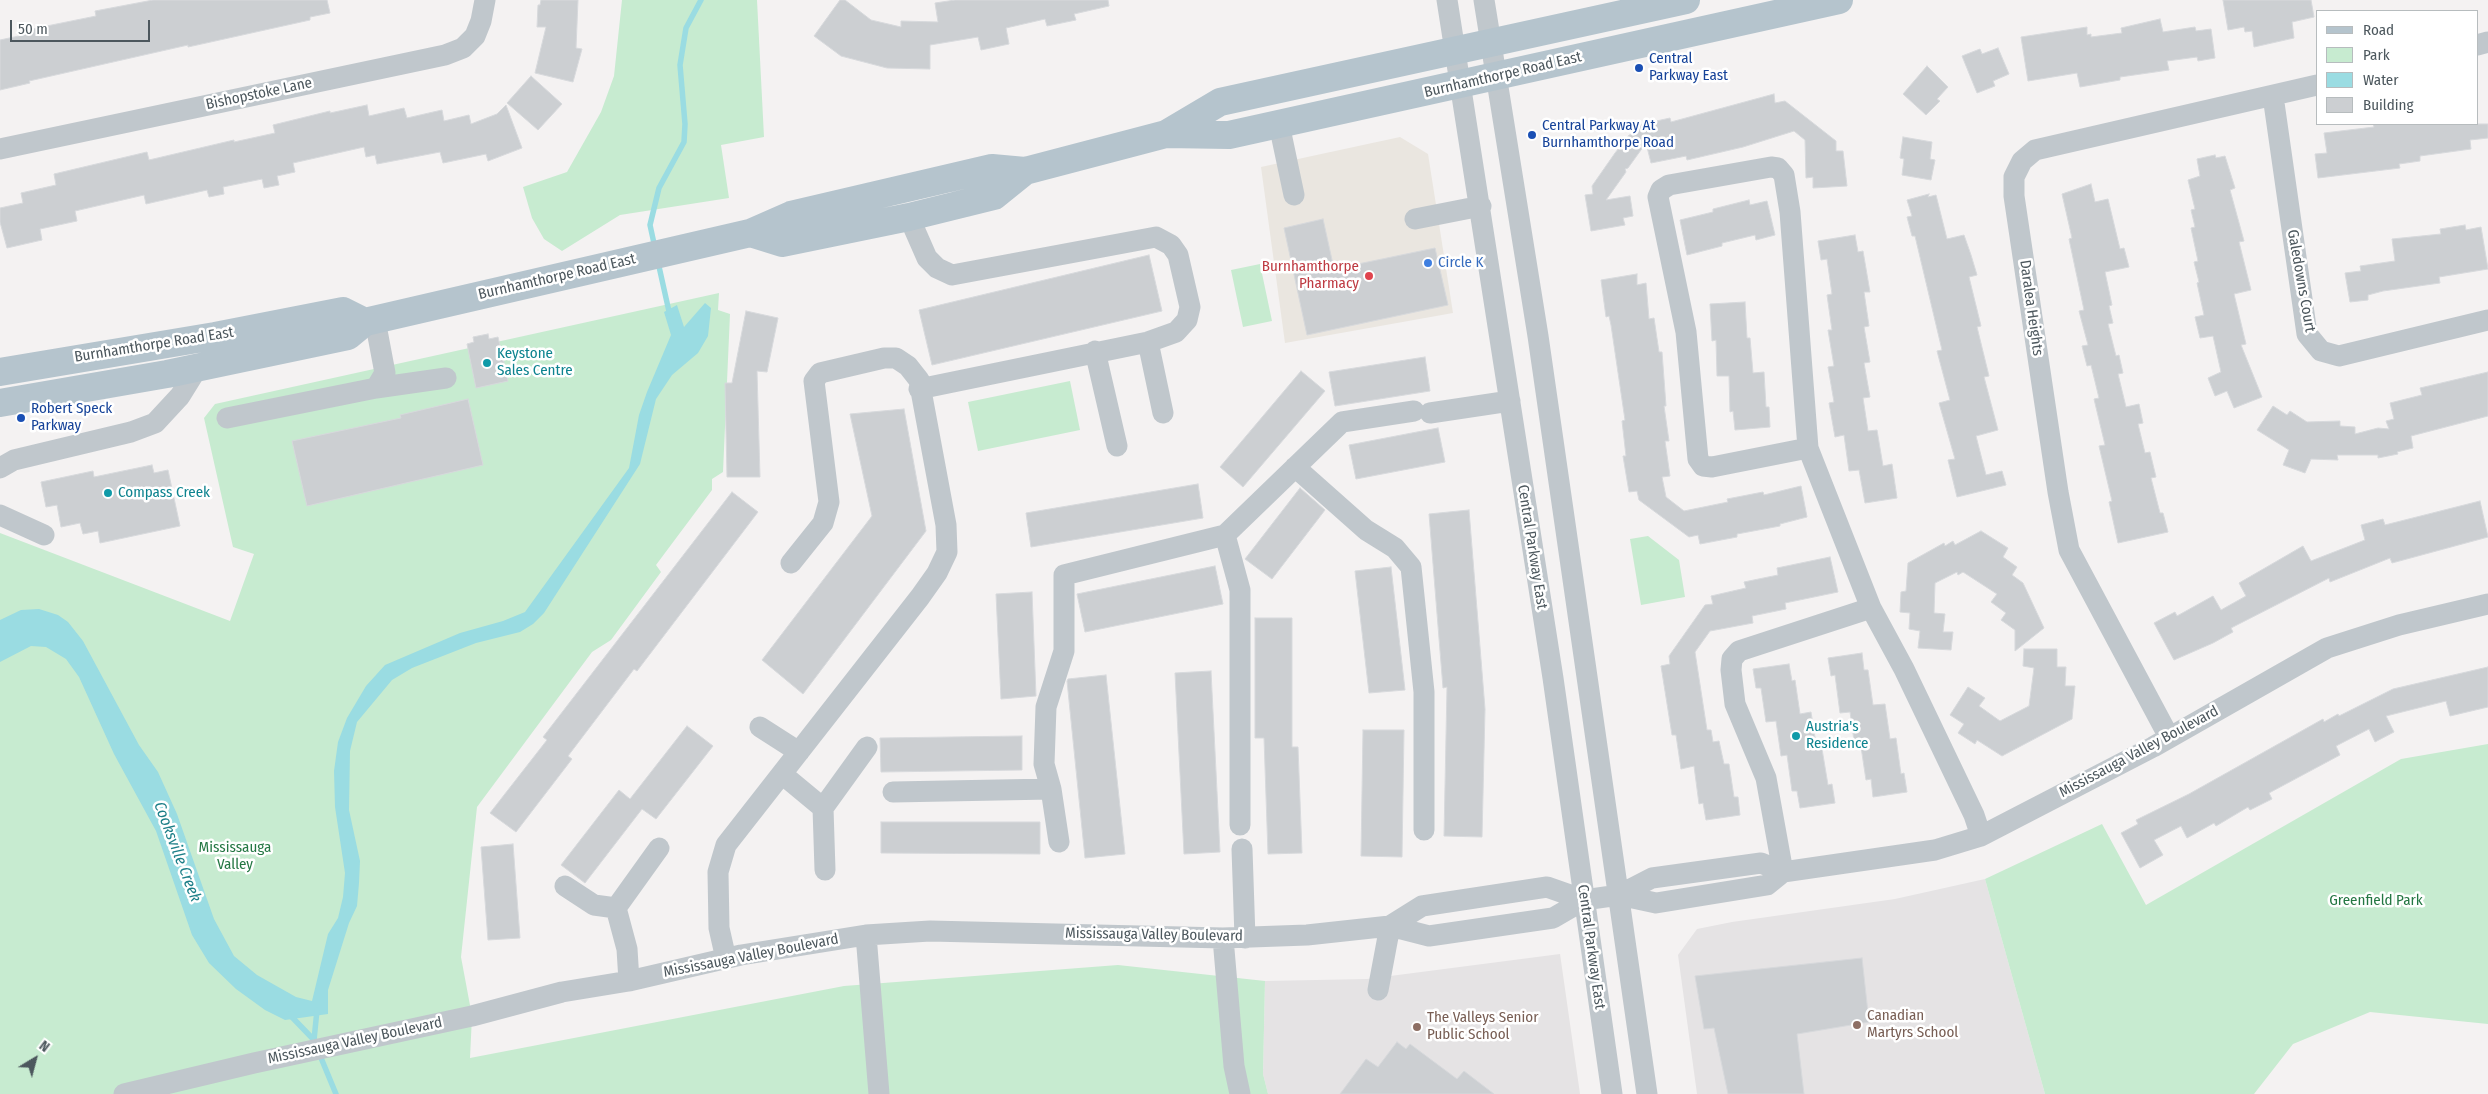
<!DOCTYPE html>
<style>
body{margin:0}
#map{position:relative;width:2488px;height:1094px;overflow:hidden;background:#f4f2f2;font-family:"Fira Sans Condensed",sans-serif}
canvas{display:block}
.legend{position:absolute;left:2316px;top:10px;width:162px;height:115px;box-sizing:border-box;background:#fff;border:1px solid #b7bcbe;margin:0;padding:6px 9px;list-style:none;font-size:15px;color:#4c575d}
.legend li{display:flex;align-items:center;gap:10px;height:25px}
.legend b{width:25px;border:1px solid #b7bcbe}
.north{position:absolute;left:10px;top:1034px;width:50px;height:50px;-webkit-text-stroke:4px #fff;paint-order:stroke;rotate:37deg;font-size:14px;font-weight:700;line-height:20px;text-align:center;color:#4c575d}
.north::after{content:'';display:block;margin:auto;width:18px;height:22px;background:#4c575d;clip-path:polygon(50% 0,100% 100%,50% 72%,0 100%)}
.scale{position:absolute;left:10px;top:20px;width:140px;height:22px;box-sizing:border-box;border:2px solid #4c575d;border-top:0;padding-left:6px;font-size:15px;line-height:18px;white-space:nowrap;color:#4c575d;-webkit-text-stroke:4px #fff;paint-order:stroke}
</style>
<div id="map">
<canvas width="2488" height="1094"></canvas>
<ul class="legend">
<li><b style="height:6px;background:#b5c4cd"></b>Road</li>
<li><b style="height:14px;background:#c7ebd0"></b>Park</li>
<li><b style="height:14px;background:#9adce2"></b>Water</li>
<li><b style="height:14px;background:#cccfd2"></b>Building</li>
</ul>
<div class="north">N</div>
<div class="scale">50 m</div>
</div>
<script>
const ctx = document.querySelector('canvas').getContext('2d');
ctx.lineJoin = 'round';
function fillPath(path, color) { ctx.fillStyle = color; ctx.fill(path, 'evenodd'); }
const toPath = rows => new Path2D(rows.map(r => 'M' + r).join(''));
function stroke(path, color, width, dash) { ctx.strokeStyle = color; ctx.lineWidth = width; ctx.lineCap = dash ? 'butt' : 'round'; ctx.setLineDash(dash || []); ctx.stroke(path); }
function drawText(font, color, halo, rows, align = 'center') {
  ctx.font = font + ' "Fira Sans Condensed",sans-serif'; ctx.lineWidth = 5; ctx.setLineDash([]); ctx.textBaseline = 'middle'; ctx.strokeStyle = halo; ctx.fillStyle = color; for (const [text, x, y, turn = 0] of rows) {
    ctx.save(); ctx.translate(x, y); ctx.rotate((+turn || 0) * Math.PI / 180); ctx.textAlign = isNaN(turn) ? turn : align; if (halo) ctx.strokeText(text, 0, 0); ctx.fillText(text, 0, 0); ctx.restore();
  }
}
fillPath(toPath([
 [1400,137,1428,154,1453,313,1285,343,1261,167]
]), '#eae6e0');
fillPath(toPath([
 [1985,879,2045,1094,1697,1094,1678,955,1697,929,1732,922,1895,899],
 [1560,954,1580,1094,1268,1094,1263,1074,1265,981,1367,979]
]), '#e5e3e4');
fillPath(toPath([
 [622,0,757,0,764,137,721,145,729,198,620,215,562,251,544,239,532,218,523,187,567,172,601,112,614,76],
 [1260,264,1272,321,1243,327,1231,270],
 [719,293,718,310,730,314,723,472,712,479,712,490,656,565,661,572,611,640,592,652,477,807,461,957,472,1016,470,1058,844,986,1118,965,1265,981,1263,1074,1268,1094,0,1094,0,533,230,621,254,554,233,547,204,418,215,404],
 [1070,381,1080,430,978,451,968,402],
 [1648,536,1679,560,1685,597,1641,605,1630,539],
 [2488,744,2488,1024,2370,1012,2293,1044,2254,1094,2045,1094,1985,879,2102,824,2146,905,2401,759]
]), '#c7ebd0');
fillPath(toPath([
 [705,303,711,308,708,336,698,353,672,375,656,399,640,464,544,613,533,624,520,632,476,643,412,668,392,680,357,722,350,751,349,810,360,861,359,883,357,906,349,923,328,990,328,1014,285,1020,265,1010,236,989,209,963,192,935,156,831,114,754,79,677,66,659,46,647,31,646,0,662,0,620,21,610,39,609,58,615,68,622,83,641,139,745,158,772,177,814,214,919,234,956,257,975,296,997,312,1001,328,934,338,918,343,897,345,873,335,807,334,771,338,742,347,718,366,686,385,665,460,633,503,621,525,612,629,468,639,415,647,392,671,335,664,312,677,305,684,327]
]), '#9adce2');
stroke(toPath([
 [655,248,650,225,659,188,684,142,685,124,680,65,686,28,701,0],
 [658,262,670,316],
 [289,1014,314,1040],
 [314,1040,317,1010],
 [319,1053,336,1094]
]), '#9adce2', 5.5);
const building = toPath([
 [153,0,327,0,330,13,310,17,310,20,188,47,188,45,29,81,30,83,0,90,0,40,28,34,27,30,96,16,95,11,153,0],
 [541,0,578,0,576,48,582,49,573,82,535,73,546,27,537,27,538,5,540,5,541,0],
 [840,0,845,0,871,20,901,27,901,21,938,22,935,3,955,0,1108,0,1109,6,1074,14,1076,20,1047,26,1045,19,1006,28,1009,44,981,50,978,37,930,45,930,69,887,68,841,56,814,36,840,0],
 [2223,0,2311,0,2314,17,2292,22,2294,38,2254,47,2252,31,2245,32,2244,27,2228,30,2223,0],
 [2160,19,2163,32,2195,27,2196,31,2211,29,2215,58,2198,61,2197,57,2167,61,2169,70,2120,77,2120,80,2080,87,2077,73,2028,81,2021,37,2087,27,2087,35,2091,34,2091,37,2122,33,2121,28,2160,19],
 [1998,48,2009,74,1993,81,1995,86,1977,93,1962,56,1980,49,1982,54,1998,48],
 [1927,66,1948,87,1937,99,1940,101,1926,115,1903,94,1927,66],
 [531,76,562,104,538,130,507,103,531,76],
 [1774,94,1775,103,1785,101,1836,141,1836,151,1843,151,1847,186,1813,188,1813,177,1806,178,1805,140,1794,131,1743,147,1687,160,1686,156,1651,163,1646,143,1628,168,1625,169,1626,172,1606,200,1630,196,1633,216,1623,218,1625,225,1591,231,1585,195,1593,194,1592,186,1615,153,1629,135,1635,134,1634,126,1670,118,1671,122,1774,94],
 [367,105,369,116,404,108,407,118,442,110,444,121,469,115,471,124,497,114,506,105,522,148,488,161,486,154,443,163,440,152,377,164,375,155,366,157,364,147,293,163,295,172,277,176,279,185,264,188,262,179,223,187,224,194,209,197,207,190,146,204,144,195,75,211,77,221,40,229,42,240,7,248,0,222,0,208,23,203,21,193,56,185,54,174,147,152,149,160,234,140,234,142,275,133,273,125,330,111,330,113,367,105],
 [2373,124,2488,124,2488,138,2470,140,2471,149,2420,156,2420,161,2399,164,2400,168,2318,178,2315,154,2327,153,2324,133,2374,127,2373,124],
 [1903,137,1932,142,1930,159,1935,160,1931,180,1902,175,1904,159,1900,158,1903,137],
 [2215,155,2216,158,2225,156,2235,188,2230,190,2244,241,2239,242,2251,290,2234,294,2246,344,2241,345,2262,397,2234,408,2227,391,2215,396,2208,378,2221,372,2213,336,2200,338,2195,317,2204,315,2197,283,2199,282,2194,262,2198,261,2191,228,2195,227,2191,210,2195,209,2188,180,2200,176,2197,159,2215,155],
 [2091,184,2095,202,2108,199,2120,249,2124,248,2129,267,2105,272,2112,305,2109,306,2113,323,2108,324,2116,356,2119,355,2123,373,2118,374,2126,407,2139,404,2143,423,2138,424,2145,453,2150,452,2156,477,2151,478,2160,513,2163,513,2168,532,2118,543,2109,502,2112,501,2099,446,2105,445,2094,399,2099,398,2091,365,2087,366,2082,346,2088,345,2079,311,2084,310,2069,239,2072,238,2062,194,2091,184],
 [1929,194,1928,197,1936,195,1947,239,1964,235,1971,255,1977,275,1969,277,1981,326,1977,327,1989,376,1984,377,1998,430,1976,436,1986,475,2002,471,2006,485,1957,497,1948,460,1955,459,1939,403,1950,400,1937,351,1942,350,1915,236,1912,236,1907,217,1912,216,1907,200,1929,194],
 [1749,200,1750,205,1767,201,1775,235,1756,240,1755,235,1722,243,1722,246,1687,255,1680,220,1713,212,1713,209,1749,200],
 [1323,219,1334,269,1435,248,1448,305,1307,335,1284,228,1323,219],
 [2465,225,2466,230,2481,227,2488,269,2439,277,2440,283,2383,291,2368,295,2368,300,2350,302,2345,273,2361,271,2360,266,2395,261,2392,239,2441,234,2440,229,2465,225],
 [1855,235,1858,252,1863,251,1870,292,1864,292,1869,326,1864,327,1870,362,1864,363,1870,397,1863,398,1868,431,1877,430,1883,466,1892,464,1897,498,1865,503,1859,470,1849,471,1844,435,1835,437,1829,403,1834,402,1828,367,1834,366,1828,330,1832,330,1827,295,1832,294,1827,259,1821,260,1818,241,1855,235],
 [1149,255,1162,311,932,365,919,310,1149,255],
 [1637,274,1637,285,1646,283,1649,319,1654,318,1659,352,1662,352,1666,406,1664,406,1669,441,1665,441,1670,476,1662,477,1666,497,1684,511,1728,502,1727,499,1763,492,1764,495,1801,486,1807,517,1780,524,1780,526,1737,534,1737,537,1700,544,1698,535,1689,537,1639,500,1637,491,1629,492,1623,456,1626,456,1622,421,1625,420,1611,325,1609,316,1606,317,1601,280,1637,274],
 [1745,302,1747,338,1750,338,1753,373,1764,372,1766,407,1769,407,1770,427,1735,430,1733,411,1730,412,1729,376,1717,376,1716,340,1712,341,1710,304,1745,302],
 [746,311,778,318,767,372,757,371,760,477,727,477,725,383,732,383,746,311],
 [488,334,489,339,498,337,508,381,476,388,467,344,474,342,473,337,488,334],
 [1425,357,1430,391,1335,406,1329,372,1425,357],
 [1301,371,1325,391,1243,487,1220,467,1301,371],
 [2488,372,2488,416,2411,436,2413,448,2397,452,2398,454,2378,458,2378,455,2337,455,2338,460,2311,459,2305,473,2283,465,2289,450,2257,430,2273,406,2287,415,2290,411,2307,422,2340,421,2340,426,2355,427,2355,434,2378,428,2389,429,2386,421,2394,419,2390,403,2422,395,2420,388,2488,372],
 [468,399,483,465,307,506,292,441,401,418,400,415,468,399],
 [904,409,926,531,803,694,762,660,872,516,850,414,904,409],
 [1438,428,1445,462,1356,479,1349,445,1438,428],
 [152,465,154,473,168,470,180,526,100,543,98,531,83,534,80,523,61,527,57,505,46,507,41,482,93,471,94,477,152,465],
 [1198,484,1203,518,1031,547,1026,513,1198,484],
 [1300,488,1325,510,1272,579,1245,559,1300,488],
 [732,492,758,512,637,671,634,669,568,756,572,759,516,832,490,813,547,740,543,737,732,492],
 [2480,501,2488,537,2392,563,2390,558,2330,582,2329,578,2231,628,2233,632,2213,643,2174,660,2154,623,2175,612,2177,616,2213,596,2221,610,2246,596,2239,583,2303,546,2311,561,2365,540,2361,525,2383,519,2385,525,2480,501],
 [1469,510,1485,709,1482,837,1444,836,1447,687,1443,688,1429,514,1469,510],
 [1981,531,2008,548,2003,557,2017,567,2012,575,2023,583,2044,628,2015,651,2015,630,2001,620,2006,613,1991,602,1997,594,1963,572,1958,575,1957,572,1935,583,1934,613,1945,614,1943,632,1953,632,1951,650,1918,648,1920,631,1909,629,1910,613,1900,612,1901,592,1906,591,1908,563,1944,543,1945,546,1953,541,1955,545,1981,531],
 [1830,557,1838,592,1785,603,1786,609,1752,616,1753,623,1710,631,1695,652,1707,730,1711,730,1713,742,1719,741,1724,764,1729,764,1734,797,1738,797,1740,815,1706,820,1703,803,1699,804,1694,766,1681,769,1676,735,1672,735,1661,666,1670,664,1669,656,1705,605,1713,604,1711,596,1746,588,1744,582,1778,575,1777,568,1830,557],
 [1215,566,1223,604,1085,632,1077,594,1215,566],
 [1391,567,1405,690,1369,693,1355,571,1391,567],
 [1032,592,1036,696,1001,699,996,594,1032,592],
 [1255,618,1292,618,1292,747,1298,747,1302,853,1268,854,1264,738,1255,738,1255,618],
 [2024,649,2057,649,2057,667,2066,667,2065,686,2075,686,2072,719,2002,756,1977,740,1975,744,1958,733,1964,724,1950,715,1968,687,1985,698,1979,706,2000,721,2029,706,2034,668,2023,666,2024,649],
 [1862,653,1864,670,1868,670,1873,705,1885,704,1890,739,1896,738,1901,774,1904,773,1907,792,1873,797,1871,779,1866,780,1861,747,1855,748,1850,712,1840,713,1835,675,1831,676,1828,658,1862,653],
 [1789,664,1792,681,1795,680,1800,714,1811,712,1817,750,1822,749,1828,785,1832,784,1835,803,1800,808,1797,791,1792,791,1787,755,1781,756,1776,721,1766,722,1761,688,1756,688,1753,669,1789,664],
 [2488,667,2488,707,2450,716,2446,701,2386,716,2394,732,2375,742,2369,729,2336,746,2340,755,2269,793,2272,799,2250,810,2248,807,2216,826,2214,823,2187,838,2181,826,2154,840,2163,855,2140,868,2121,833,2138,824,2136,820,2189,794,2323,719,2324,722,2338,714,2339,716,2393,689,2488,667],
 [1211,671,1220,852,1184,854,1175,673,1211,671],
 [1106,675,1125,854,1085,858,1067,681,1068,679,1106,675],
 [687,726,713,746,656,819,642,809,585,883,561,865,619,790,630,799,687,726],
 [1363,730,1404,730,1402,857,1361,856,1363,730],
 [1022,736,1022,770,881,772,880,738,1022,736],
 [881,822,1040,822,1040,854,881,853,881,822],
 [513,844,520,938,488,940,481,847,513,844],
 [1862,958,1869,1022,1797,1034,1804,1094,1728,1094,1714,1028,1704,1029,1695,976,1862,958],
 [1397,1042,1406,1049,1410,1044,1457,1079,1464,1071,1494,1094,1340,1094,1366,1059,1378,1067,1397,1042]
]);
fillPath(building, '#cccfd2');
stroke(building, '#d7d9dc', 1);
stroke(toPath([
 [1447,0,1553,678,1612,1094],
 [1484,0,1538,336,1647,1094],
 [2477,45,2488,42],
 [2273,96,2307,334,2321,351,2339,356,2488,320],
 [1279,124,1294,195],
 [0,149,445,55,463,48,475,36,481,21,485,0],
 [909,217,927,258,937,268,952,275,1156,237,1171,245,1178,255,1190,307,1187,320,1176,332,1148,342,919,389],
 [1415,219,1481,206],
 [375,320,385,373,376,388,446,378],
 [1148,342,1163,413],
 [1095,351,1117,446],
 [1430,413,1510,401],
 [227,418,376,388],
 [1808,448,1712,467,1703,466,1698,459,1686,332,1658,197,1661,190,1669,185,1771,167,1778,168,1784,175,1790,212,1808,448,1871,608,1904,669,1974,815,1981,836],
 [1295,467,1366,530,1395,548,1411,567,1424,692,1424,830],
 [0,468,14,460,131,432,155,423,180,396,198,367],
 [0,515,44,535],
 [1225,535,1240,590,1240,825],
 [760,727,799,752],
 [2169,737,2069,550,2058,492,2014,196,2014,177,2022,161,2035,150,2317,85],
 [782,774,823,808],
 [893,792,1051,789],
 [1059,842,1051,789,1044,764,1046,707,1064,651,1064,575,1225,535,1342,422,1414,411],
 [1242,849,1245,938],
 [825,870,823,808,867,747],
 [1783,872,1766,778,1735,704,1731,670,1732,659,1739,651,1871,608],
 [565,886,594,905,616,908,659,848],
 [1619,895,1656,903,1767,885,1783,872],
 [616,908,627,949,629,981],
 [1390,926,1422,906,1547,887,1584,900],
 [866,935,879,1094],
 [1223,938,1234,1066,1240,1094],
 [726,959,719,928,718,872,726,845,920,597,937,573,947,552,946,525,919,380,908,366,896,358,884,358,820,373,814,381,829,502,823,523,791,563],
 [1378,990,1390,926],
 [124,1094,254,1063,472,1016,562,992,629,981,741,955,866,935,930,931,1223,938,1307,935,1390,926,1429,936,1553,918,1584,900,1619,895,1652,878,1761,863,1783,872,1790,871,1935,850,1981,836,2153,747,2327,648,2399,625,2488,604]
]), '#c0c7cc', 21);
stroke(toPath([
 [1166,134,1229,135,1839,0],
 [750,233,782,243,909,217,994,196,1025,171],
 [0,372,215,336,343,311,365,322],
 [0,403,167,374,348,336,365,322,750,233,791,215,992,168,1025,171,1166,134,1220,102,1686,0]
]), '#b5c4cd', 28);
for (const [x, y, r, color] of [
 [1639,68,5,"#1a4fb4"],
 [1532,135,5,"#1a4fb4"],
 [1428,263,5,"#3f7fe0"],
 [1369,276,5,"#e0444e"],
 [487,363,5,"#0f9aa8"],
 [21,418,5,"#1a4fb4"],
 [108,493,5,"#0f9aa8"],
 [1796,736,5,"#0f9aa8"],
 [1857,1025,5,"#8d6e63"],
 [1417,1027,5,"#8d6e63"]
]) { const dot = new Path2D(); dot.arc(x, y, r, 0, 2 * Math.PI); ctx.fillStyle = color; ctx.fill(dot); stroke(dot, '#fff', 2); }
drawText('15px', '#164399', '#fff', [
 ["Central",1649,59],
 ["Parkway East",1649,76],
 ["Central Parkway At",1542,126],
 ["Burnhamthorpe Road",1542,143],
 ["Robert Speck",31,409],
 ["Parkway",31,426]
], 'left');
drawText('15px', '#4c575d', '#fff', [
 ["Burnhamthorpe Road East",1503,75,-13],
 ["Bishopstoke Lane",259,94,-12],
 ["Burnhamthorpe Road East",557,277,-13],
 ["Galedowns Court",2301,281,80],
 ["Daralea Heights",2031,308,82],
 ["Burnhamthorpe Road East",154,345,-9],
 ["Central Parkway East",1532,547,81],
 ["Mississauga Valley Boulevard",2139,752,-28],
 ["Mississauga Valley Boulevard",1154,935,1],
 ["Central Parkway East",1591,947,82],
 ["Mississauga Valley Boulevard",751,956,-11],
 ["Mississauga Valley Boulevard",355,1041,-12]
]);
drawText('15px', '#366cbe', '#fff', [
 ["Circle K",1438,263]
], 'left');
drawText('15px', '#be3a42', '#fff', [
 ["Burnhamthorpe",1359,267],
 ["Pharmacy",1359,284]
], 'right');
drawText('15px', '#0d838f', '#fff', [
 ["Keystone",497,354],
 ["Sales Centre",497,371],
 ["Compass Creek",118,493],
 ["Austria's",1806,727],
 ["Residence",1806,744]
], 'left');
drawText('15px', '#247743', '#fff', [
 ["Mississauga",235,848],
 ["Valley",235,865],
 ["Greenfield Park",2376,901]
]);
drawText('15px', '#785e54', '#fff', [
 ["Canadian",1867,1016],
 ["Martyrs School",1867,1033],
 ["The Valleys Senior",1427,1018],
 ["Public School",1427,1035]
], 'left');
drawText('italic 16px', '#1d7f88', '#fff', [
 ["Cooksville Creek",177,852,69]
]);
</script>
